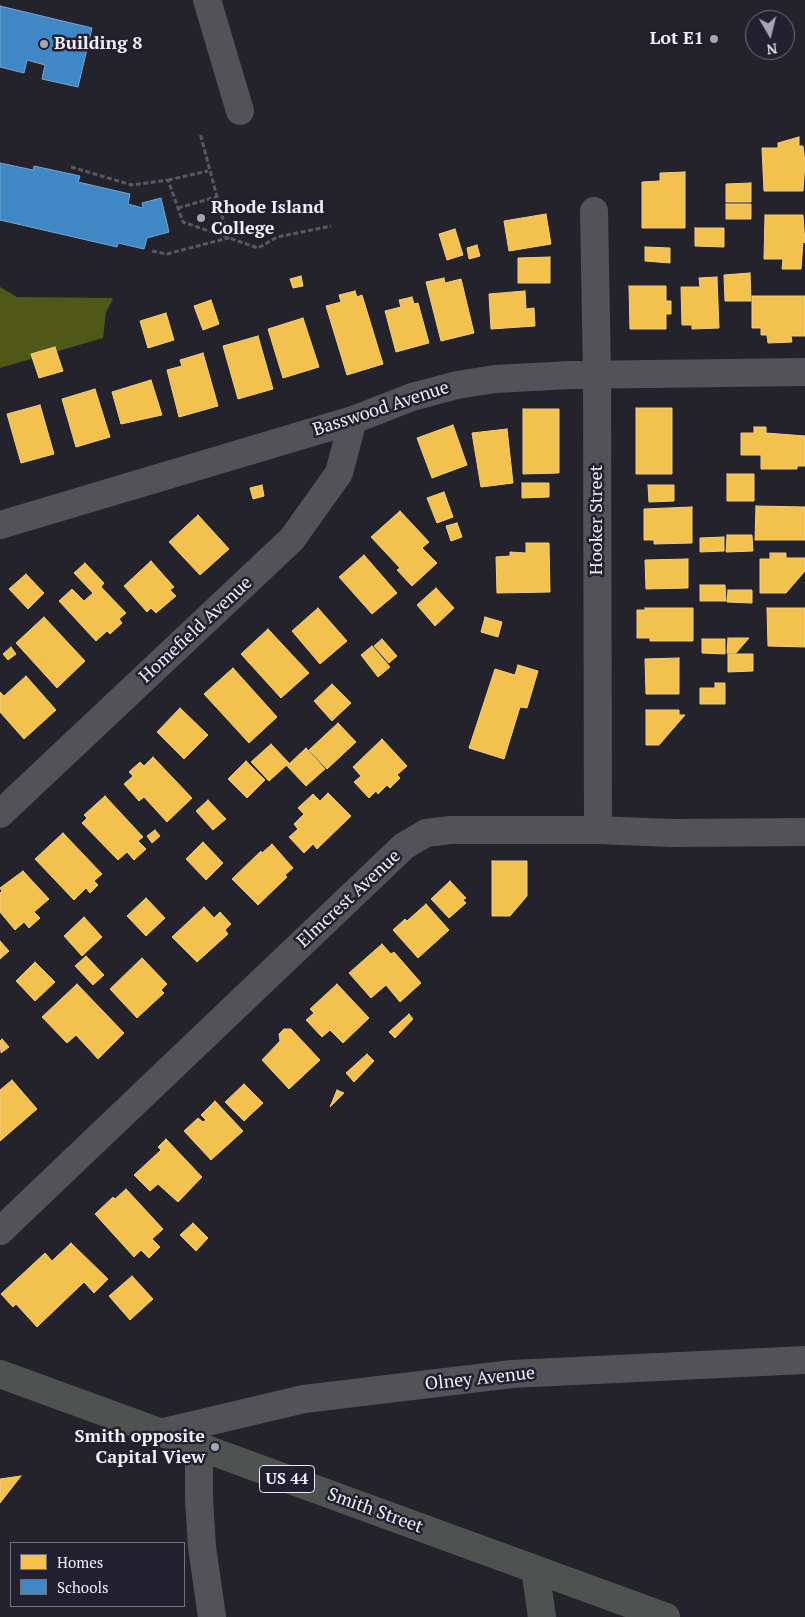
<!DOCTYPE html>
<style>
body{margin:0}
#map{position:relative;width:805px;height:1617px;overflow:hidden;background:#24222a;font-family:"PT Serif",serif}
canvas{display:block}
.legend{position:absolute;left:10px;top:1542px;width:175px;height:65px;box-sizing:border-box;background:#221f2e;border:1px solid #74717f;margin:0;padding:6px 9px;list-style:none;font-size:15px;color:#eeedf8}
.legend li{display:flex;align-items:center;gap:10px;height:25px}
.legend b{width:25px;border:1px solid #74717f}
.north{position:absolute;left:745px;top:10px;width:50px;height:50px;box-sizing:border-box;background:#221f2e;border:1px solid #74717f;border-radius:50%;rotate:172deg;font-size:14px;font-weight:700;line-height:20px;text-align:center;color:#eeedf8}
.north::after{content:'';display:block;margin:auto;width:18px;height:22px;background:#a7a6b0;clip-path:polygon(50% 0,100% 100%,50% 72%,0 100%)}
</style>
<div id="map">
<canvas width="805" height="1617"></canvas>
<ul class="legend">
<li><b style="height:14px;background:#f2c14e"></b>Homes</li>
<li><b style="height:14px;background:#3f88c5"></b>Schools</li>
</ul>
<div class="north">N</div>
</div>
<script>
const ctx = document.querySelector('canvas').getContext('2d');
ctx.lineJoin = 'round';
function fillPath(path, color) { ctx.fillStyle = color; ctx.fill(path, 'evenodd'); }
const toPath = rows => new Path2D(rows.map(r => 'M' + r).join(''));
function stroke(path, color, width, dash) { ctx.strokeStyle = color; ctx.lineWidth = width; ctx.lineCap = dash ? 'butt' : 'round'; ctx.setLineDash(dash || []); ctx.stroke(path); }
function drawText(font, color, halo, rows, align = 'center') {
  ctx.font = font + ' "PT Serif",serif'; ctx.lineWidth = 5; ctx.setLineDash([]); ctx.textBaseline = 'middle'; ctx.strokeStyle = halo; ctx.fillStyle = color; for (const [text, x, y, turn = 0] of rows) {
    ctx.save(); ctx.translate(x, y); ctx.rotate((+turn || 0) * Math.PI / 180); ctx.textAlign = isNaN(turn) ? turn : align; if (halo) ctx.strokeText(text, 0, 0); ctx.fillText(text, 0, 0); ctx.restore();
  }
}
fillPath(toPath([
 [0,287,17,297,111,298,113,299,106,312,103,338,0,368]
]), '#505817');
const homes = toPath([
 [799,137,799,146,803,146,805,162,803,191,764,191,762,148,778,148,778,143,799,137],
 [685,172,685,228,642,228,642,182,660,181,660,173,685,172],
 [751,183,751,202,726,202,726,184,751,183],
 [726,204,751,204,751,219,726,219,726,204],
 [546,214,551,244,509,251,504,221,546,214],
 [765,215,803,215,805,243,803,242,801,269,782,269,783,259,764,259,765,215],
 [695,228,724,228,724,247,695,246,695,228],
 [455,229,463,255,447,260,439,234,455,229],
 [477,245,480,256,469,259,467,248,477,245],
 [645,247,670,248,670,263,645,261,645,247],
 [550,257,550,283,518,283,518,258,550,257],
 [750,273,751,301,725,301,724,275,750,273],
 [301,276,303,286,293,288,290,279,301,276],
 [717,277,719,328,692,329,692,325,682,325,681,287,700,287,699,278,717,277],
 [444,278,445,283,461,279,474,333,441,341,426,282,444,278],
 [629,286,666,286,666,301,671,301,671,314,666,314,666,329,630,329,629,286],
 [355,291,357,297,362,295,383,364,347,375,326,306,341,302,339,295,355,291],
 [525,291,526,309,534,308,535,326,491,329,489,294,525,291],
 [752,296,805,296,805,336,791,336,792,342,768,343,767,335,761,335,761,328,752,328,752,296],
 [412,297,414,304,418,303,429,343,396,352,385,311,401,307,399,300,412,297],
 [211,300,219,324,203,330,194,306,211,300],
 [166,313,174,340,148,348,140,321,166,313],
 [303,318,319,367,283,378,268,329,303,318],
 [258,336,273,389,238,399,223,346,258,336],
 [55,347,63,371,39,378,31,354,55,347],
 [203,353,218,406,179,417,167,370,182,366,180,360,203,353],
 [151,380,162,415,121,424,112,392,151,380],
 [95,389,110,437,76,447,62,399,95,389],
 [40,405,54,454,21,463,7,414,40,405],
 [636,408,672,408,672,474,636,474,636,408],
 [523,409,559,409,559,473,523,474,523,409],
 [453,425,467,465,432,478,417,438,453,425],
 [754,427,766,427,766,433,805,436,805,466,797,466,797,469,761,469,761,455,741,455,741,433,754,433,754,427],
 [507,429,513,483,481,487,472,433,507,429],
 [727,474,754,474,754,501,727,501,727,474],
 [522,483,549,483,549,497,522,498,522,483],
 [262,485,264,496,253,499,250,488,262,485],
 [648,485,674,485,674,501,649,502,648,485],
 [444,492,453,517,437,523,427,498,444,492],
 [756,506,805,507,805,540,755,540,756,506],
 [692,507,692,543,654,544,654,540,644,540,644,509,692,507],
 [400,511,429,542,422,548,437,563,412,586,397,570,400,568,371,537,400,511],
 [198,515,229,549,200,575,169,542,198,515],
 [457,523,462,537,451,541,446,526,457,523],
 [727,535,752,535,753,551,726,552,727,535],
 [724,537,724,551,700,552,700,538,724,537],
 [526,543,549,543,550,592,497,593,496,557,510,556,510,552,526,553,526,543],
 [770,553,786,553,786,558,805,558,805,571,786,593,760,593,760,559,770,559,770,553],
 [364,555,397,593,372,614,339,577,364,555],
 [688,559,688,588,646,589,645,560,688,559],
 [151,561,174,587,170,590,176,596,156,613,151,608,147,612,124,586,151,561],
 [85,563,104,583,101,587,126,613,119,619,122,623,110,634,107,631,96,641,59,601,72,589,84,601,93,593,74,573,85,563],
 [26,574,44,593,28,609,9,589,26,574],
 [700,585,725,585,726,601,700,601,700,585],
 [436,588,454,608,435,626,417,605,436,588],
 [728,590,752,590,752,603,727,602,728,590],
 [318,608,347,641,320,664,292,631,318,608],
 [645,608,693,608,693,641,650,641,650,638,637,638,637,610,645,610,645,608],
 [767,608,805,608,805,647,768,646,767,608],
 [44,617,85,661,57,688,16,643,44,617],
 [485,617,502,622,498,637,481,632,485,617],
 [268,629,309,673,281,698,241,654,268,629],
 [728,638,749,638,736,653,727,653,728,638],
 [382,639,397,656,389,663,374,646,382,639],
 [702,639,725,639,725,654,702,653,702,639],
 [372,646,390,667,378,677,361,655,372,646],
 [11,647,16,654,8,660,3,654,11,647],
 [728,654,753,654,753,671,728,672,728,654],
 [679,658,679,694,646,694,645,659,679,658],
 [518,665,538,671,527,708,520,707,504,759,469,748,495,669,515,675,518,665],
 [233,668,277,717,249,743,204,694,233,668],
 [26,676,56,710,24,739,0,712,0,692,4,696,26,676],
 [715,683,725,683,725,704,700,704,700,688,715,688,715,683],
 [332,684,351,703,332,721,314,701,332,684],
 [180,708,208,735,184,759,157,732,180,708],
 [646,710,679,710,679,715,685,715,659,745,646,745,646,710],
 [338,723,356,742,327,769,309,750,338,723],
 [382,739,407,766,397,775,400,778,390,788,387,785,378,794,376,791,369,798,354,782,361,776,353,767,382,739],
 [271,744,289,763,269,781,251,762,271,744],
 [306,748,325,769,306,786,287,766,306,748],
 [153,757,192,798,167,822,144,797,139,801,124,784,133,776,129,772,140,762,144,766,153,757],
 [246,761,265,780,247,798,228,779,246,761],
 [328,793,351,816,317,849,313,844,304,853,289,837,298,829,294,824,304,814,298,808,313,794,320,801,328,793],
 [105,796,143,837,138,841,146,849,134,860,127,852,118,860,82,823,87,818,84,815,105,796],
 [208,800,226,819,213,830,196,811,208,800],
 [155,830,160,836,152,843,147,836,155,830],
 [63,833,102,874,94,881,98,885,90,893,86,888,74,900,35,859,63,833],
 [203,842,223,863,206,880,186,859,203,842],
 [272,844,293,868,285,875,287,877,258,905,232,879,261,851,262,853,272,844],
 [492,861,527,861,527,896,510,916,492,916,492,861],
 [23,871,49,899,34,912,40,918,29,928,24,922,15,930,0,912,0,893,2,891,0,888,23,871],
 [450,881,466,898,463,900,466,903,449,918,431,899,450,881],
 [146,898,165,918,146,936,127,916,146,898],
 [426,904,449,930,418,958,393,930,405,919,407,921,426,904],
 [204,907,214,918,220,912,231,924,225,930,228,934,197,962,172,937,204,907],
 [84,917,102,937,82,956,64,936,84,917],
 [0,941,9,951,0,959,0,941],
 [382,944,391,954,394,952,421,983,400,1002,386,985,371,998,349,973,382,944],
 [86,956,104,975,93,985,75,966,86,956],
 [142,958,167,984,161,990,164,993,137,1018,110,989,142,958],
 [35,962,55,982,35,1001,16,981,35,962],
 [77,984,124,1033,98,1059,76,1035,67,1043,42,1017,77,984],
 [337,984,369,1018,343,1043,330,1030,322,1037,306,1020,314,1013,310,1009,337,984],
 [409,1014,413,1019,395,1038,389,1032,409,1014],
 [284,1029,291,1029,320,1060,289,1089,262,1060,280,1041,279,1034,284,1029],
 [2,1039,9,1047,1,1053,0,1041,2,1039],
 [367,1054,374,1061,354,1082,346,1073,367,1054],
 [12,1080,37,1109,0,1141,0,1090,12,1080],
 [244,1084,263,1103,244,1121,225,1102,244,1084],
 [337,1090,344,1093,330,1107,337,1090],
 [215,1101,243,1131,211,1160,184,1131,198,1118,203,1122,206,1120,201,1115,215,1101],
 [166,1139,202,1177,178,1202,158,1184,150,1191,134,1175,161,1150,158,1147,166,1139],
 [126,1189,163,1229,152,1239,160,1247,149,1258,141,1250,134,1257,95,1214,113,1197,115,1199,126,1189],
 [193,1223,208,1238,196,1251,180,1235,193,1223],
 [71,1243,108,1279,94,1293,84,1282,37,1327,16,1304,13,1307,1,1294,45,1253,52,1261,71,1243],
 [132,1276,153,1299,130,1320,109,1296,132,1276],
 [21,1476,0,1503,0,1479,21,1476]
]);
fillPath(homes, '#f2c14e');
stroke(homes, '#f1ce81', 1);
const schools = toPath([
 [0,6,92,28,78,87,42,79,45,65,27,60,24,73,0,67,0,6],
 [0,163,33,170,34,166,80,176,78,182,130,194,128,204,143,208,142,203,161,198,169,232,147,238,144,249,118,243,117,247,0,220,0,163]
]);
fillPath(schools, '#3f88c5');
stroke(schools, '#74a6d4', 1);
stroke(toPath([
 [71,167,132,185,168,180,183,222,258,248,277,237,331,226],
 [168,180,208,171],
 [178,208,216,197],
 [152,251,167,254,228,238,200,133]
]), '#5a585e', 3, [5, 2.5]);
stroke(toPath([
 [207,0,240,111],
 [594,211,597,375,598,830],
 [0,525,353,420,412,397,457,385,495,379,571,375,805,372],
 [0,814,292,539,339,473,353,420],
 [0,1231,404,846,426,833,450,830,598,830,672,833,805,832],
 [160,1433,304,1399,512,1374,805,1360],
 [199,1447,199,1499,202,1547,212,1617]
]), '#525257', 28);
stroke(toPath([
 [0,1374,666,1617],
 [535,1569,542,1617]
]), '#4e5351', 28);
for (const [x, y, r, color] of [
 [714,39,5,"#a7a6b0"],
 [44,44,5,"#a7a6b0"],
 [201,218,5,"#a7a6b0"],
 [215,1447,5,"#a7a6b0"]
]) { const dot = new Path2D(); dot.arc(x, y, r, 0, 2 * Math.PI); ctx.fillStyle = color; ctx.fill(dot); stroke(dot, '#221f2e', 2); }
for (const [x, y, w] of [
 [287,1479,55]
]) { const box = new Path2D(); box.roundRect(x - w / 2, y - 13.5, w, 27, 4); ctx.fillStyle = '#221f2e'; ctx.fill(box); stroke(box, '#eeedf8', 1); }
drawText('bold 16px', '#eeedf8', null, [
 ["US 44",287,1479]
]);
drawText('bold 18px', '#eeedf8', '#221f2e', [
 ["Lot E1",704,39],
 ["Building 8",54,44,"left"],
 ["Rhode Island",211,208,"left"],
 ["College",211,229,"left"],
 ["Smith opposite",205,1437],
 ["Capital View",205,1458]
], 'right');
drawText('18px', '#eeedf8', '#221f2e', [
 ["Basswood Avenue",381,409,-18],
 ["Hooker Street",597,520,-90],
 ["Homefield Avenue",196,630,-43],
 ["Elmcrest Avenue",349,899,-43],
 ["Olney Avenue",480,1379,-6],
 ["Smith Street",375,1511,20]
]);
</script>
